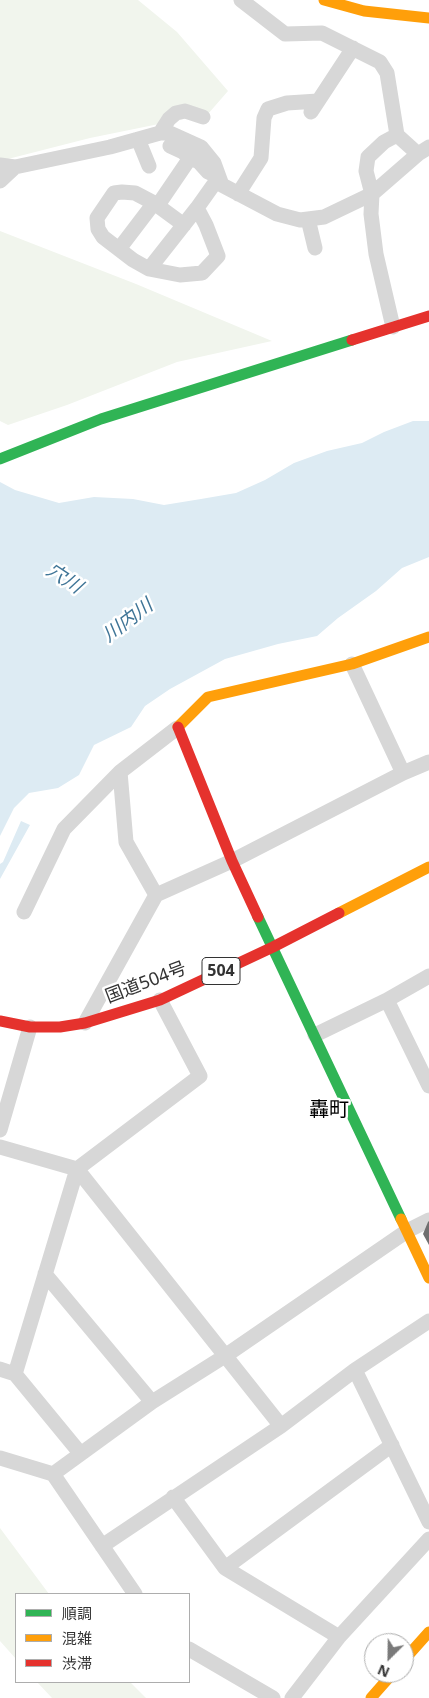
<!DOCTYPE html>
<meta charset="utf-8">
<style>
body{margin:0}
#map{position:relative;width:429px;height:1698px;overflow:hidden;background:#fff;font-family:"Noto Sans","Noto Sans JP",sans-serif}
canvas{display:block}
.legend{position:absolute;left:15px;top:1593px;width:175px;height:90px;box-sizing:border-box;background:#fff;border:1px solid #adadad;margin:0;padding:6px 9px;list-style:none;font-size:15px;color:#333}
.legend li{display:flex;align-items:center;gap:10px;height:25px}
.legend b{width:25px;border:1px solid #adadad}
.north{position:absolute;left:364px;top:1633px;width:50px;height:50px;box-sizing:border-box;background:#fff;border:1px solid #adadad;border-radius:50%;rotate:203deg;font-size:14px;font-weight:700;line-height:20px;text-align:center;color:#333}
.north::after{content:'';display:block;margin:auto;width:18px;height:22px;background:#7a7a7a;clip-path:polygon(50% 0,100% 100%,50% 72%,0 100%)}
</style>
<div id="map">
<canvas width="429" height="1698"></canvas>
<ul class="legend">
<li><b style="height:6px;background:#30b455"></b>順調</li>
<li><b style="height:6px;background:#ff9f0a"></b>混雑</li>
<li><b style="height:6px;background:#e5322d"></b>渋滞</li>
</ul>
<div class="north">N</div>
</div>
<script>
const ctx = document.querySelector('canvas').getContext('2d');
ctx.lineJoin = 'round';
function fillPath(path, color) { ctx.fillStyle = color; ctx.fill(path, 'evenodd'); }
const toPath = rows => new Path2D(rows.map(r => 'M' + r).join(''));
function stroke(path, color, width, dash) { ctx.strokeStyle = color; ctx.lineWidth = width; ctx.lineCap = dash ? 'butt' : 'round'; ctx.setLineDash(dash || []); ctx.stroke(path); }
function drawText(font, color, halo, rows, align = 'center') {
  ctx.font = font + ' "Noto Sans","Noto Sans JP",sans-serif'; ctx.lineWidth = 5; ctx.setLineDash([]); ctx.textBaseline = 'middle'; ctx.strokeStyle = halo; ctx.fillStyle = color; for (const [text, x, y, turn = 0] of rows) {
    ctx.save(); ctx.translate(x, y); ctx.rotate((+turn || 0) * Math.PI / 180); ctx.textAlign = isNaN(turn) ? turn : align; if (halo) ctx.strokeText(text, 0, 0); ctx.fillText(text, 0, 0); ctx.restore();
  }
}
fillPath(toPath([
 [0,0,138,0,177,32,228,91,208,114,90,138,0,161],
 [0,231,136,284,272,341,177,362,67,405,8,425,0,421],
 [0,1528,49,1594,16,1594,16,1659,0,1641],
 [37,1682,130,1682,146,1698,52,1698]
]), '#f1f5ed');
fillPath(toPath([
 [413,421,429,421,429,557,402,568,376,591,338,618,317,636,278,644,225,659,170,689,145,706,131,727,94,745,79,775,58,788,29,793,14,808,0,836,0,482,15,490,59,503,94,497,133,499,164,505,201,499,236,493,265,480,294,463,327,451,362,443,384,432],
 [21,821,30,825,0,879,0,864,3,862]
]), '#ddebf3');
stroke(toPath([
 [241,0,285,34,322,33,380,62,387,73,397,135,384,142,368,157,366,171,372,194,371,214,376,254,393,327],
 [311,112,353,48],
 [160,133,169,119,176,113,185,111,203,117],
 [397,135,418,154],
 [138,139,149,166],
 [190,158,199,162,208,172,219,177,197,208,206,225,218,256,202,273,180,275,149,269,197,208],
 [0,165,15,167,110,147,160,133,170,133,201,147,214,163,222,185,277,214,300,220,324,217,372,194,418,154,429,147],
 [0,181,15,167],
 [238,194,261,158,264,118,268,109,287,103,318,101],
 [154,203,184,225],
 [158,205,190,158,183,152,170,146],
 [308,219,315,248],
 [119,249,154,203,135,193,122,192,114,193,97,218,98,229,103,237,133,260,149,269],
 [352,664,403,773],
 [156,895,126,842,120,772,177,728],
 [24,912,64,829,120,772],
 [387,1000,429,1086],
 [85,1023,156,895,232,861,403,773,429,762],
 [315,1035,387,1000,429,976],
 [0,1130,30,1027],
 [0,1147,77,1169,281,1426],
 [45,1274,152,1402],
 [0,1369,15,1374,80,1453],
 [355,1370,429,1522],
 [15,1374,77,1169,200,1076,160,1000],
 [0,1458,53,1474,135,1594],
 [53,1474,152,1402,225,1356,407,1231,429,1220],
 [173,1497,225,1568,339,1637],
 [102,1546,281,1426,355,1370,429,1321],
 [225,1568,392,1445],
 [189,1649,273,1698],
 [292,1698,339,1637,429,1539]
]), '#d7d7d7', 15);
stroke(toPath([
 [0,459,101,419,352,340],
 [258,917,401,1219]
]), '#30b455', 11);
stroke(toPath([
 [324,0,364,11,429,18],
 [178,727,208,697,352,664,429,637],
 [339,913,429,867],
 [401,1219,429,1278],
 [404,1660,429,1632],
 [371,1698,393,1673]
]), '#ff9f0a', 11);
stroke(toPath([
 [352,340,429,316],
 [178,727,232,861,258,917],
 [0,1021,30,1027,60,1027,85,1023,160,1000,273,947,339,913]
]), '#e5322d', 11);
fillPath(toPath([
 [429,1221,429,1245,423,1234,428,1222]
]), '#6f6f6f');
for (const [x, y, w] of [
 [221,971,38]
]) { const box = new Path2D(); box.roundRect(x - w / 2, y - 13.5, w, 27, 4); ctx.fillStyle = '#fff'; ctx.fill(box); stroke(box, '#333', 1); }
drawText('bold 16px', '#333', null, [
 ["504",221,971]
]);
drawText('18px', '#333', '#fff', [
 ["国道504号",146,983,-21]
]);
drawText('italic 19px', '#3f7597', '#fff', [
 ["穴川",64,579,33],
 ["川内川",128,621,-37]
]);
drawText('20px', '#000', '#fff', [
 ["轟町",329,1110]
]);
</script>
